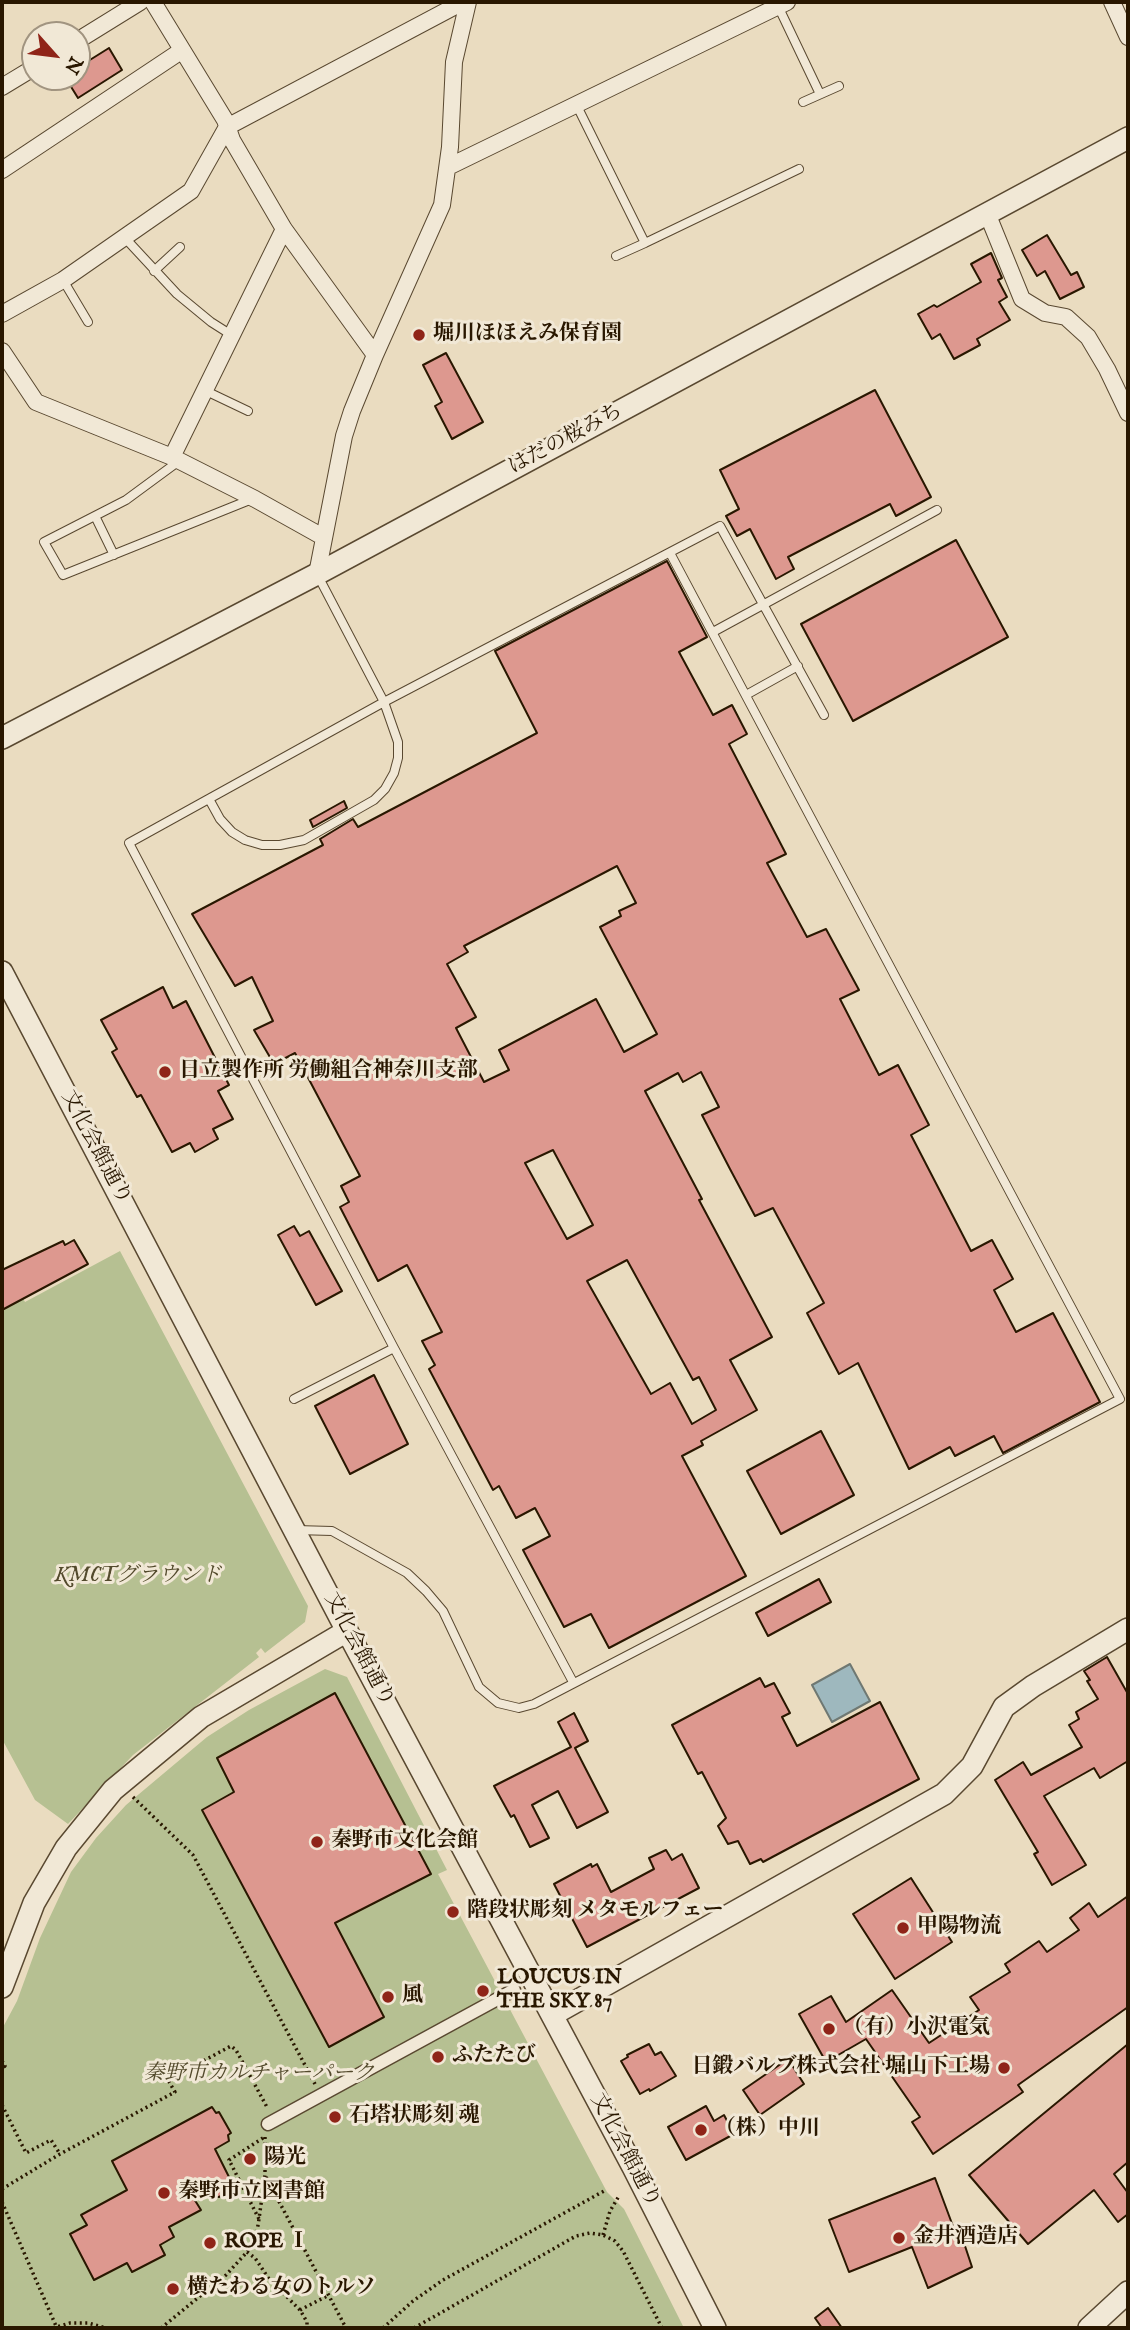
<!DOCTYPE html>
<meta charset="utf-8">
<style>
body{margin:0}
#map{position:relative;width:1130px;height:2330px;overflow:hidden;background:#eadcc0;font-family:"IM FELL English",serif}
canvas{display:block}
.frame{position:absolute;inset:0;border:4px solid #291700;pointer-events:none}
.north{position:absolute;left:21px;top:21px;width:70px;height:70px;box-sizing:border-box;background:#f1e8d6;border:2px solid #a19480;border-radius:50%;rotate:118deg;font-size:19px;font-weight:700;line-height:28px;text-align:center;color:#291700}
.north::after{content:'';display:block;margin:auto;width:24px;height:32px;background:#8f2418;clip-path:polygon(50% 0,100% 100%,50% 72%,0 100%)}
</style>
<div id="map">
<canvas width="1130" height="2330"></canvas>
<div class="frame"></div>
<div class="north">N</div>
</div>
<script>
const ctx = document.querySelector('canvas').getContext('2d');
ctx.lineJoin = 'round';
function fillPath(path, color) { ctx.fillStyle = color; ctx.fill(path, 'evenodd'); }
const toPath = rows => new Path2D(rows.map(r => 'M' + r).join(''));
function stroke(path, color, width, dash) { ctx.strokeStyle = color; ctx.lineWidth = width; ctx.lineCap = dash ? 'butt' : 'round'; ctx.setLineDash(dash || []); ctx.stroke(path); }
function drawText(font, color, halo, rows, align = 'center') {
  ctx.font = font + ' "IM FELL English","Noto Serif JP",serif'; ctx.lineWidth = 6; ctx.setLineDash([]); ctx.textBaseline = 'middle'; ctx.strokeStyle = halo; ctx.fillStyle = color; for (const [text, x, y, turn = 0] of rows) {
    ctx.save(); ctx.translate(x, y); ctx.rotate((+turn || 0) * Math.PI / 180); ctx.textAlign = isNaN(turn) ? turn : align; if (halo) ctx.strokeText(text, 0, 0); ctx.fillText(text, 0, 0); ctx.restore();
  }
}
fillPath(toPath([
 [120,1251,308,1606,305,1622,265,1653,261,1648,256,1653,259,1657,133,1755,68,1824,35,1800,2,1739,2,1276,11,1292,17,1288,25,1302],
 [325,1669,347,1677,447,1870,438,1874,607,2192,624,2209,684,2328,2,2328,2,2029,17,2001,40,1938,71,1872,96,1838,126,1805,207,1737,249,1710]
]), '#b6c092');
const water = toPath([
 [850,1664,870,1701,832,1722,812,1685,850,1664]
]);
fillPath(water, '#9eb8be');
stroke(water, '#6f7872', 2);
const building = toPath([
 [109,48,122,70,78,98,65,77,77,77,77,68,109,48],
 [1047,235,1071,275,1077,272,1084,287,1060,299,1045,271,1037,276,1022,250,1047,235],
 [991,253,1002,278,998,280,1007,297,999,302,1010,320,977,339,980,345,954,359,940,334,932,339,918,314,934,305,937,307,981,282,971,264,991,253],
 [446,353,483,422,452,439,435,406,442,402,423,365,446,353],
 [875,390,931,497,896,516,890,504,788,557,794,569,776,579,750,529,737,536,726,516,739,509,720,470,875,390],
 [956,540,1008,637,853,721,801,624,956,540],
 [667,561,707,637,679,652,713,715,732,705,747,734,729,744,786,854,767,863,807,937,826,929,859,990,840,999,879,1075,898,1065,929,1125,911,1135,971,1251,992,1240,1013,1279,994,1290,1016,1332,1053,1313,1100,1402,1003,1453,994,1436,955,1456,950,1447,909,1469,858,1363,839,1374,807,1313,824,1303,773,1208,755,1216,730,1169,702,1115,719,1107,701,1072,683,1082,678,1073,645,1091,702,1199,699,1200,772,1337,730,1360,757,1410,701,1441,703,1445,682,1456,746,1576,609,1648,591,1614,564,1627,523,1550,550,1536,535,1508,516,1518,499,1486,493,1490,429,1369,435,1365,422,1341,442,1332,407,1265,378,1281,340,1207,349,1202,341,1186,360,1176,295,1053,274,1064,254,1030,273,1021,252,977,235,986,192,914,323,845,320,839,353,819,358,827,537,733,495,651,667,561],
 [617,866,636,903,619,911,621,916,600,927,657,1034,624,1052,596,999,499,1050,509,1070,484,1082,456,1028,476,1017,447,964,468,952,464,946,617,866],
 [553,1150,593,1225,567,1239,525,1163,553,1150],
 [627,1260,693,1380,699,1377,716,1410,692,1424,670,1383,651,1394,587,1281,627,1260],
 [344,801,347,808,313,827,310,820,344,801],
 [163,987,173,1008,186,1001,229,1085,218,1091,233,1119,213,1129,218,1139,195,1152,190,1143,172,1152,141,1095,137,1097,112,1052,117,1049,101,1020,163,987],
 [294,1226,300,1236,309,1231,342,1291,316,1305,278,1235,294,1226],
 [74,1240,88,1264,2,1310,2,1270,63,1241,65,1245,74,1240],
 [374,1375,408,1444,350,1474,315,1406,374,1375],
 [821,1431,854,1495,781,1534,747,1471,821,1431],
 [819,1579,831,1602,768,1636,756,1613,819,1579],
 [1107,1657,1128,1694,1128,1761,1100,1778,1094,1768,1044,1796,1086,1865,1052,1885,1034,1854,1038,1852,995,1780,1023,1762,1031,1775,1082,1747,1069,1725,1079,1719,1076,1712,1098,1699,1087,1681,1090,1680,1084,1671,1107,1657],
 [760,1678,765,1687,774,1683,790,1713,782,1717,797,1746,880,1702,919,1779,763,1862,761,1859,750,1864,738,1841,728,1844,718,1826,726,1818,702,1772,698,1774,672,1725,760,1678],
 [335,1693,431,1874,335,1923,384,2017,329,2047,202,1810,234,1792,217,1758,335,1693],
 [574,1713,588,1741,575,1748,608,1812,577,1828,558,1791,532,1805,549,1838,530,1847,514,1815,511,1817,494,1786,571,1747,558,1722,574,1713],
 [666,1850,672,1860,682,1854,699,1888,587,1947,554,1884,591,1864,592,1867,597,1864,611,1892,654,1869,649,1858,666,1850],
 [911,1878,952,1942,895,1979,853,1914,911,1878],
 [1128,1896,1128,2007,1018,2085,1023,2092,933,2154,912,2122,920,2117,866,2039,826,2062,799,2014,831,1996,846,2022,892,1990,929,2043,979,2010,970,1997,1010,1972,1005,1964,1039,1941,1047,1952,1079,1930,1070,1918,1089,1903,1098,1917,1128,1896],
 [649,2044,655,2055,661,2052,676,2076,650,2091,649,2089,640,2094,621,2061,628,2057,627,2055,649,2044],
 [1128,2044,1128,2162,1114,2174,1128,2193,1128,2214,1118,2222,1094,2190,1028,2244,969,2175,1128,2044],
 [788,2059,804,2084,760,2115,743,2090,788,2059],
 [706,2106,714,2121,724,2115,734,2134,686,2160,668,2127,706,2106],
 [212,2107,216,2113,219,2112,231,2133,228,2135,229,2141,215,2149,231,2181,228,2183,225,2194,219,2197,191,2194,201,2210,169,2227,174,2237,160,2245,165,2255,132,2272,127,2263,94,2280,70,2234,87,2225,81,2215,127,2190,112,2161,212,2107],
 [935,2178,954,2229,959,2228,972,2267,928,2288,912,2247,849,2272,829,2220,935,2178],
 [828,2308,842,2328,822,2328,815,2318,828,2308]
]);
fillPath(building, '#dd988f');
stroke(building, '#291700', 2);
const service = toPath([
 [778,6,820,94],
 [803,102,839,86],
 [577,106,645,243,799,169],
 [125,238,177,294,211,322,233,336],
 [616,256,645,243],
 [154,271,180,247],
 [63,280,88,322],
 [206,391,248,411],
 [179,461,126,500,44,542,63,575,252,499],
 [95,516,114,555],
 [713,632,937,510],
 [746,695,798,666],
 [209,799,220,819,232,832,245,840,262,845,280,845,304,840,374,800,385,789,394,773,398,758,398,742,384,702,317,574],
 [294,1399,394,1348],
 [296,1530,332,1531,407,1573,426,1591,443,1611,479,1687,498,1703,519,1708,534,1704,1120,1399,670,553],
 [573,1682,394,1348,129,843,384,702,720,526,824,715]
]);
const pedestrian = toPath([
 [268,2124,514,1990]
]);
const minor = toPath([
 [153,2,225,120,232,140,284,229,375,355],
 [1112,2,1128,37],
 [77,41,140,2],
 [2,87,35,67],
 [448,167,787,2],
 [2,170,181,51],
 [987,213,1022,299,1045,313,1066,317,1088,337,1107,369,1128,413],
 [2,314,63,280,191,191,227,127,463,2],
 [2,351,36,402,172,457,255,499,323,537],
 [172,457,284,229],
 [317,574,344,436,352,411,375,355,442,205,450,147,454,62,468,2]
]);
const tertiary = toPath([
 [2,738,317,574,1128,138],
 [2,972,347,1631,633,2167,715,2328],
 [2,1987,34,1903,66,1848,113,1790,201,1717,347,1631],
 [552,2015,944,1794,972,1766,1004,1707,1033,1686,1128,1629],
 [1089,2328,1128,2292]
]);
stroke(service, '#594830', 10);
stroke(pedestrian, '#594830', 15);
stroke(minor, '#594830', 18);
stroke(tertiary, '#594830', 24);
stroke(toPath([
 [133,1797,193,1855,315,2084],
 [2,2061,5,2066,2,2068],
 [2,2105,26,2153,51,2140,60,2154],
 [263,2138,229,2160,259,2219,265,2175,265,2137],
 [266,2177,346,2328],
 [2,2189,60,2154,175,2092,168,2080,231,2046,236,2050,268,2109],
 [2,2202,56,2326],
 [603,2235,610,2211,619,2196],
 [247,2252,255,2258,269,2279,300,2310,307,2322,307,2328],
 [300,2310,329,2295],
 [53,2328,70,2323,88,2323,106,2328],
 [161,2328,226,2275,247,2252,256,2237,259,2219],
 [383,2328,413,2301,443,2280,604,2191],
 [414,2328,576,2236,590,2233,603,2235,615,2241,623,2251,662,2328]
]), '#291700', 3.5, [2, 3.5]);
stroke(service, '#f1e8d6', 8);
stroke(pedestrian, '#f1e8d6', 12);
stroke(minor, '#f1e8d6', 16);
stroke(tertiary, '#f1e8d6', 21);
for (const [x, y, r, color] of [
 [419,335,7,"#8f2418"],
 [165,1072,7,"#8f2418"],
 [317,1842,7,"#8f2418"],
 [453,1912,7,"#8f2418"],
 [903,1928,7,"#8f2418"],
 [483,1991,7,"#8f2418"],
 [388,1997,7,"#8f2418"],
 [829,2029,7,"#8f2418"],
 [438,2057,7,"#8f2418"],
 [1004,2068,7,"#8f2418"],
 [335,2117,7,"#8f2418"],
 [701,2130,7,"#8f2418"],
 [250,2159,7,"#8f2418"],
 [164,2193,7,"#8f2418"],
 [899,2238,7,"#8f2418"],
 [210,2243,7,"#8f2418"],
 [173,2289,7,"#8f2418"]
]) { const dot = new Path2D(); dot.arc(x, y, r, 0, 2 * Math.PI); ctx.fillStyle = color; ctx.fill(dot); stroke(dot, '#f1e8d6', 2.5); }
drawText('bold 21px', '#291700', '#f1e8d6', [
 ["堀川ほほえみ保育園",433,335],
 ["日立製作所 労働組合神奈川支部",179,1072],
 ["秦野市文化会館",331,1842],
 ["階段状彫刻 メタモルフェー",467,1912],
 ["甲陽物流",917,1928],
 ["LOUCUS IN",497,1979],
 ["THE SKY 87",497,2003],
 ["風",402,1997],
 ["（有）小沢電気",843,2029],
 ["ふたたび",452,2057],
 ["日鍛バルブ株式会社 堀山下工場",990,2068,"right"],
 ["石塔状彫刻 魂",349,2117],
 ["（株）中川",715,2130],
 ["陽光",264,2159],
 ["秦野市立図書館",178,2193],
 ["金井酒造店",913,2238],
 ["ROPE Ｉ",224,2243],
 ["横たわる女のトルソ",187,2289]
], 'left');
drawText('21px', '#291700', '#f1e8d6', [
 ["はだの桜みち",566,440,-28],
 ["文化会館通り",95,1148,62],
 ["文化会館通り",358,1650,62],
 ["文化会館通り",624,2151,62]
]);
drawText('italic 21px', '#534a2c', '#f1e8d6', [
 ["KMCTグラウンド",138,1577],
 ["秦野市カルチャーパーク",259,2075]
]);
</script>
